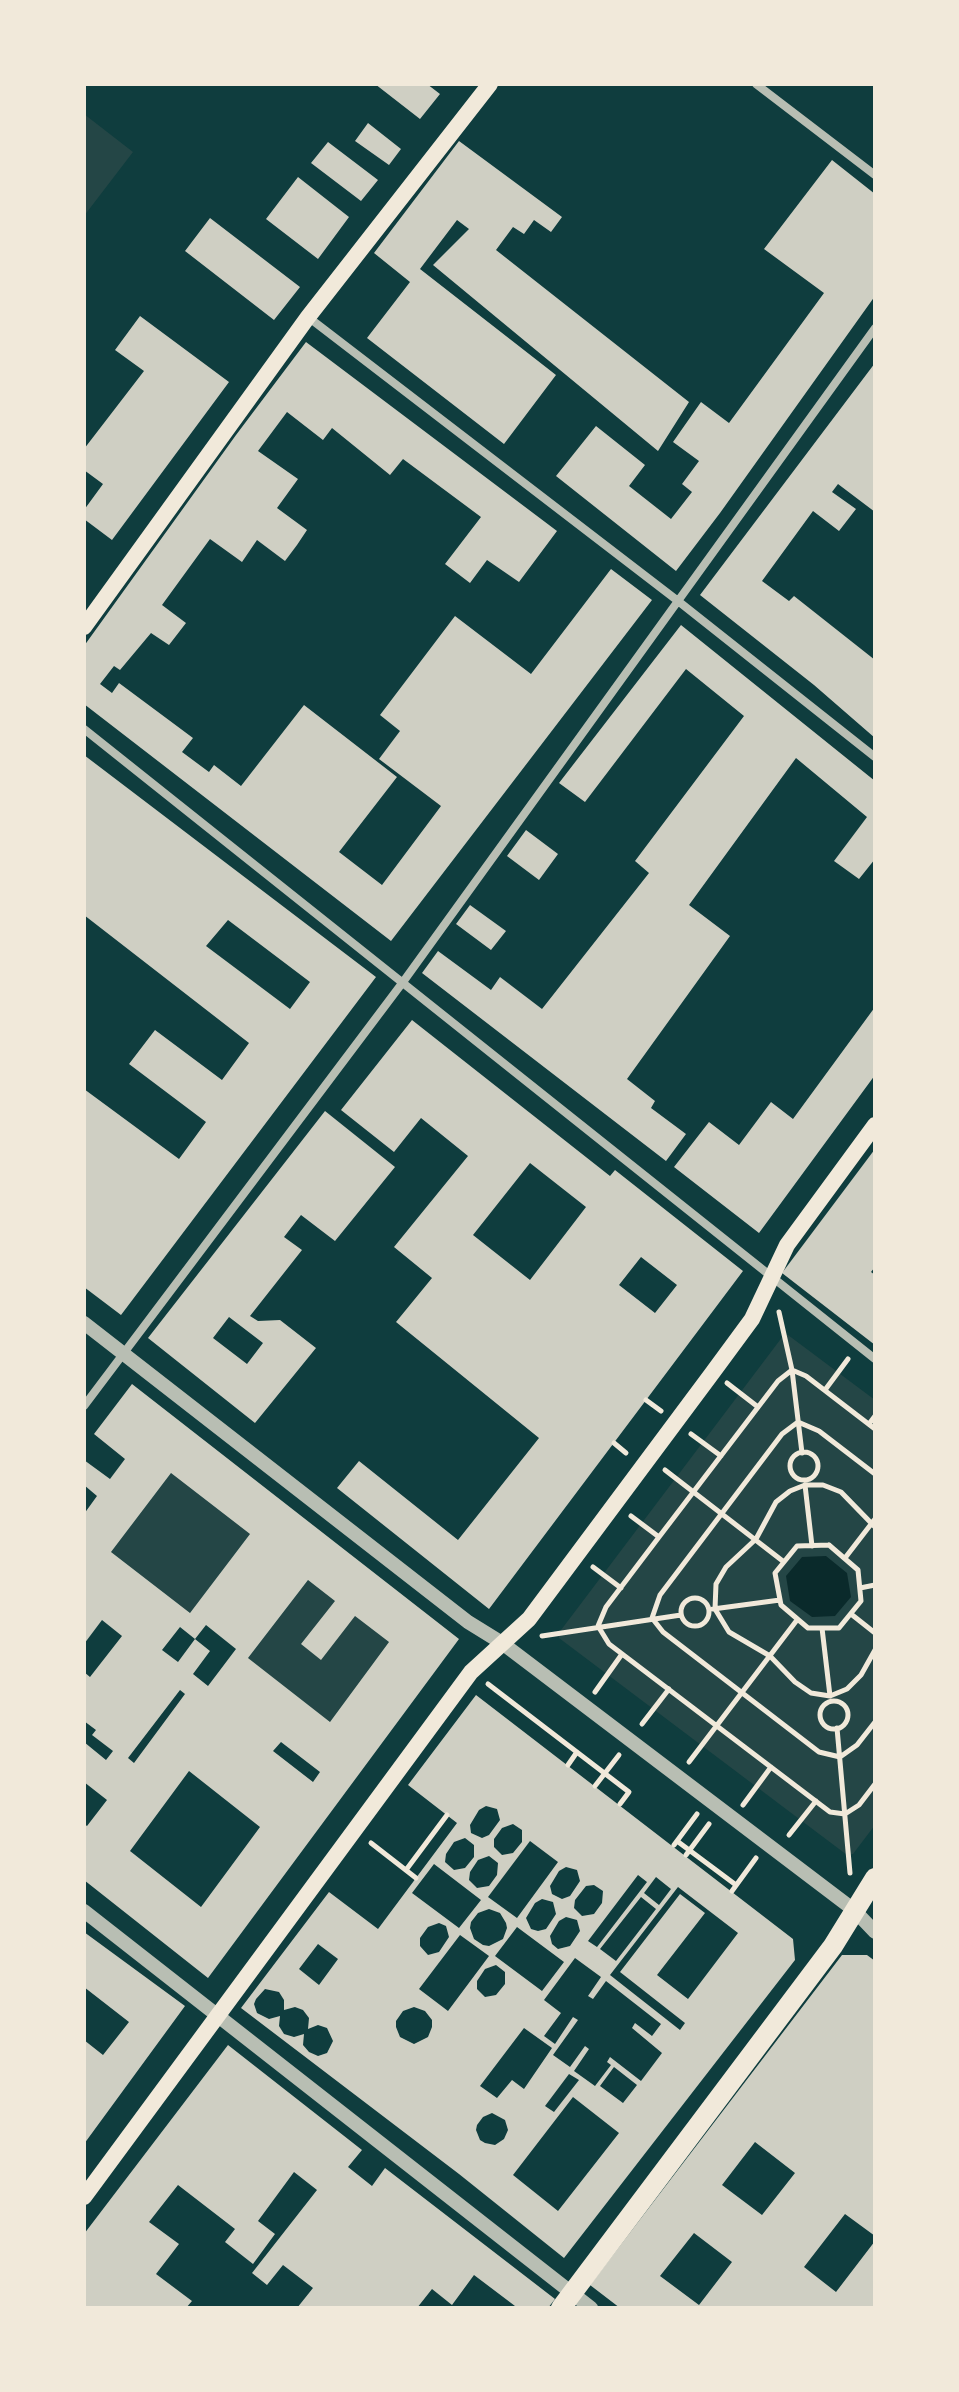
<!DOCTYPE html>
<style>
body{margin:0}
#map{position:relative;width:959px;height:2392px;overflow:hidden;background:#0f3d3e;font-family:"Zilla Slab",serif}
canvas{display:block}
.frame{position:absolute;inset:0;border:86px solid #f1e9da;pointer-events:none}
</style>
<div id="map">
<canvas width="959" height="2392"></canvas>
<div class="frame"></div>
</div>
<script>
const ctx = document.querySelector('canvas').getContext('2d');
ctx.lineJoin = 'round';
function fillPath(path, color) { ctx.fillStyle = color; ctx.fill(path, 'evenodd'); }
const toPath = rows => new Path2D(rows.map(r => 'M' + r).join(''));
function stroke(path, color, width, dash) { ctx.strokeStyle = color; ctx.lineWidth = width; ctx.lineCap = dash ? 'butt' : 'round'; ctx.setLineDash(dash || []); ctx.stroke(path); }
fillPath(toPath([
 [84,114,133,152,84,216],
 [788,1335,875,1400,875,1825,853,1854,847,1855,559,1638,558,1634,783,1336],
 [171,1473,250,1534,190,1613,111,1552],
 [308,1580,389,1642,330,1722,248,1658]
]), '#244646');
fillPath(toPath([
 [826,1556,847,1573,851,1597,835,1616,812,1617,790,1601,786,1576,802,1557]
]), '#0a2a2b');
fillPath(toPath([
 [375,84,427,84,440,94,420,119],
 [368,123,401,149,389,165,355,141],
 [459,141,562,217,551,232,534,220,524,234,513,227,496,250,689,402,658,451,433,265,469,229,457,220,420,269,556,375,504,444,367,338,410,282,374,253],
 [328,142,378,180,361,201,311,163],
 [832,160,875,194,875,296,720,513,676,571,556,476,596,426,645,465,629,486,671,519,692,492,682,484,699,461,673,442,701,402,729,423,824,293,764,249],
 [298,177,349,217,318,259,266,219],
 [210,218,300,287,274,320,185,251],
 [140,316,229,382,112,540,84,519,84,510,103,484,84,470,84,449,144,371,115,350],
 [306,342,557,531,519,582,487,560,470,583,445,564,481,517,403,459,390,475,332,428,323,440,287,412,258,451,298,479,277,508,307,530,297,545,285,561,257,540,242,562,210,539,162,605,186,623,169,645,151,633,120,670,114,666,100,684,112,693,119,683,193,738,182,752,209,772,214,765,241,786,304,705,397,777,339,852,382,885,441,806,379,759,400,731,380,715,455,616,531,674,611,569,652,600,391,941,84,704,84,646,236,435],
 [875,363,875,512,838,484,832,492,856,509,839,531,813,511,762,581,789,601,794,596,875,660,875,738,814,685,700,595],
 [681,625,875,781,875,859,859,879,834,861,867,817,796,758,689,905,730,936,627,1079,655,1101,651,1108,686,1134,666,1161,422,973,438,951,491,990,500,977,542,1009,649,873,635,861,744,716,686,669,585,802,559,783],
 [84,755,376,977,121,1315,84,1287,84,1089,179,1159,206,1122,129,1064,155,1030,222,1080,249,1043,84,915],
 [228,920,310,982,290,1009,206,946],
 [526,830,558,854,539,880,507,856],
 [470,905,506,931,491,950,456,924],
 [875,1007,875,1075,759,1233,674,1167,709,1122,739,1145,771,1102,793,1119],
 [412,1020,610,1176,615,1170,743,1271,489,1609,337,1488,359,1461,458,1540,539,1438,396,1322,432,1278,394,1247,468,1156,421,1118,394,1152,341,1110],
 [530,1163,586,1207,530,1280,473,1235],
 [641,1257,677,1285,655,1313,619,1285],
 [325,1111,395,1167,335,1241,301,1215,284,1237,302,1250,250,1316,258,1321,280,1320,316,1348,255,1423,148,1338],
 [229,1317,263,1343,247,1364,213,1338],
 [875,1149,875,1267,871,1272,875,1275,875,1345,782,1273],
 [132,1384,459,1639,208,1978,84,1880,84,1824,87,1826,107,1800,84,1782,84,1742,106,1760,113,1751,92,1735,96,1730,84,1721,84,1672,90,1677,122,1636,102,1620,84,1644,84,1514,97,1496,84,1485,84,1460,110,1479,125,1459,94,1434],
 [171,1473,250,1534,190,1613,111,1552],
 [308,1580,335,1601,301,1644,321,1660,355,1616,389,1642,330,1722,248,1658],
 [206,1625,236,1649,208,1686,193,1674,210,1651,195,1639,178,1662,162,1650,180,1627,195,1639],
 [180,1690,185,1694,134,1763,128,1758],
 [281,1742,320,1772,313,1782,273,1751],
 [189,1771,260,1827,201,1907,130,1851],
 [476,1695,793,1939,795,1960,564,2258,459,2174,241,2008,329,1892,378,1929,457,1823,408,1785],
 [486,1806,497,1809,500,1820,489,1835,482,1838,471,1833,470,1825,479,1810],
 [513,1824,522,1830,522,1842,513,1853,502,1855,494,1847,494,1839,502,1828],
 [465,1838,474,1845,474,1857,465,1868,454,1870,445,1862,446,1854,454,1842],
 [530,1841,558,1862,517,1918,488,1897],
 [489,1856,498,1863,497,1875,489,1886,477,1888,469,1880,470,1872,478,1860],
 [434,1864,481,1900,459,1928,412,1893],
 [566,1867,577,1870,580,1881,570,1896,562,1899,552,1894,550,1886,559,1871],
 [638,1875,647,1882,597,1947,588,1941],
 [656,1877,671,1889,659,1905,644,1893],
 [594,1885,603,1891,602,1903,594,1914,582,1916,574,1908,575,1900,586,1886],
 [678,1887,738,1933,688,1999,657,1975,705,1913,680,1894,620,1972,685,2023,680,2030,610,1975],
 [641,1897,656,1909,616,1961,600,1949],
 [542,1899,553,1902,556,1914,546,1929,538,1931,531,1929,526,1918,535,1903],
 [489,1909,500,1913,506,1923,507,1928,503,1939,489,1946,483,1945,474,1939,470,1928,471,1922,478,1913],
 [566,1917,577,1920,580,1931,570,1946,558,1949,552,1944,550,1936,559,1921],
 [439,1923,446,1926,449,1937,439,1952,428,1955,420,1946,420,1938,428,1927],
 [517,1927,564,1962,542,1991,495,1956],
 [460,1935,489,1956,448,2011,419,1989],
 [318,1944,338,1959,319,1985,299,1969],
 [575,1958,601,1977,588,1996,593,1999,606,1981,661,2024,652,2036,635,2023,632,2028,662,2053,641,2081,610,2057,607,2062,611,2065,595,2086,574,2071,589,2049,585,2046,570,2067,553,2055,578,2020,573,2017,555,2044,544,2036,561,2013,544,2000],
 [496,1965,505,1972,505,1984,496,1995,485,1997,477,1989,477,1981,485,1969],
 [265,1989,279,1992,284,2000,284,2010,295,2007,303,2010,309,2018,308,2029,318,2025,327,2028,333,2041,327,2053,318,2056,309,2052,303,2045,304,2034,294,2037,284,2034,279,2026,280,2016,269,2019,257,2013,254,2004,256,1999],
 [414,2007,425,2011,432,2020,432,2027,428,2037,414,2044,400,2037,396,2027,396,2021,403,2011],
 [524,2028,552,2048,524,2089,512,2080,497,2098,480,2086],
 [614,2067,637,2085,623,2103,600,2086],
 [569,2074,579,2080,554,2112,545,2106],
 [573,2097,619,2133,558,2211,513,2175],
 [492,2113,505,2120,508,2130,504,2139,495,2145,485,2143,480,2140,476,2130,477,2125,483,2117],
 [84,1932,185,2006,84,2144,84,2040,103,2055,129,2022,84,1987],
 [842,1955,867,1955,875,1961,875,2236,845,2214,804,2267,836,2292,875,2241,875,2308,620,2308,590,2285],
 [755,2142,795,2173,762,2215,722,2185],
 [694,2233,732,2262,699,2305,660,2276],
 [228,2045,362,2150,348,2167,372,2186,385,2168,555,2299,548,2308,514,2308,515,2306,474,2275,452,2305,432,2289,417,2308,297,2308,313,2288,283,2265,267,2285,252,2273,317,2190,294,2172,258,2221,275,2234,253,2264,225,2242,235,2229,178,2185,149,2222,179,2244,156,2274,192,2301,186,2308,84,2308,84,2234]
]), '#cfcfc3');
stroke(toPath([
 [779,1312,792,1370,802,1453],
 [727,1383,758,1407],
 [825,1390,848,1359],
 [646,1400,661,1411],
 [869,1424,875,1416],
 [875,1429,806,1376,792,1370,778,1381,659,1537,606,1607,598,1626,609,1644,830,1812,845,1814,859,1805,875,1784],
 [691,1434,721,1456],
 [614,1443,626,1453],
 '790 1466a14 14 0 1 1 28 0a14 14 0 1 1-28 0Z',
 [665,1470,784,1562],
 [875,1474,819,1431,798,1422,782,1434,660,1595,652,1618,663,1632,819,1752,840,1757,857,1745,875,1722],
 [805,1485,812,1546],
 [631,1516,659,1537],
 [875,1527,841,1492,823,1485,805,1485,790,1491,776,1502,756,1539,726,1567,716,1584,715,1609,729,1632,770,1656,795,1682,811,1693,830,1696,847,1689,861,1675,875,1650],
 [829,1545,858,1570,861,1601,839,1628,808,1628,781,1605,775,1573,797,1546,829,1545],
 [845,1558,875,1519],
 [593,1567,621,1588],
 [860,1588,875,1585],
 '681 1612a14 14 0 1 1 28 0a14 14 0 1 1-28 0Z',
 [713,1609,780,1600],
 [851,1614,875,1633],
 [822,1628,830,1696],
 [542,1636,681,1615],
 [488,1684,629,1792,620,1804],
 [595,1692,622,1654],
 '820 1715a14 14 0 1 1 28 0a14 14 0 1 1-28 0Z',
 [642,1724,669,1689],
 [837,1728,850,1873],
 [689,1762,797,1620],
 [568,1765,577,1752],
 [595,1786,619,1755],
 [743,1805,771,1767],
 [789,1835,816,1801],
 [677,1841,736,1885],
 [371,1843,416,1878],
 [674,1845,697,1814],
 [686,1855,709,1824],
 [406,1870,447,1815],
 [732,1891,756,1858]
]), '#f1e9da', 5);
stroke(toPath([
 [756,84,875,175],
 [308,317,678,601,875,757],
 [84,729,875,1359],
 [84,1406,403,982,875,328]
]), '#b8beb3', 8);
stroke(toPath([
 [84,1323,468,1622,502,1643,854,1910,875,1932],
 [84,1911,591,2308]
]), '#b8beb3', 14);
stroke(toPath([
 [84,627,308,317,490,84],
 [84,2197,471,1672,529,1619,713,1372,752,1319,787,1245,875,1125]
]), '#f1e9da', 16);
stroke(toPath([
 [561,2308,833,1946,875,1878]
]), '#f1e9da', 20);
</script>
